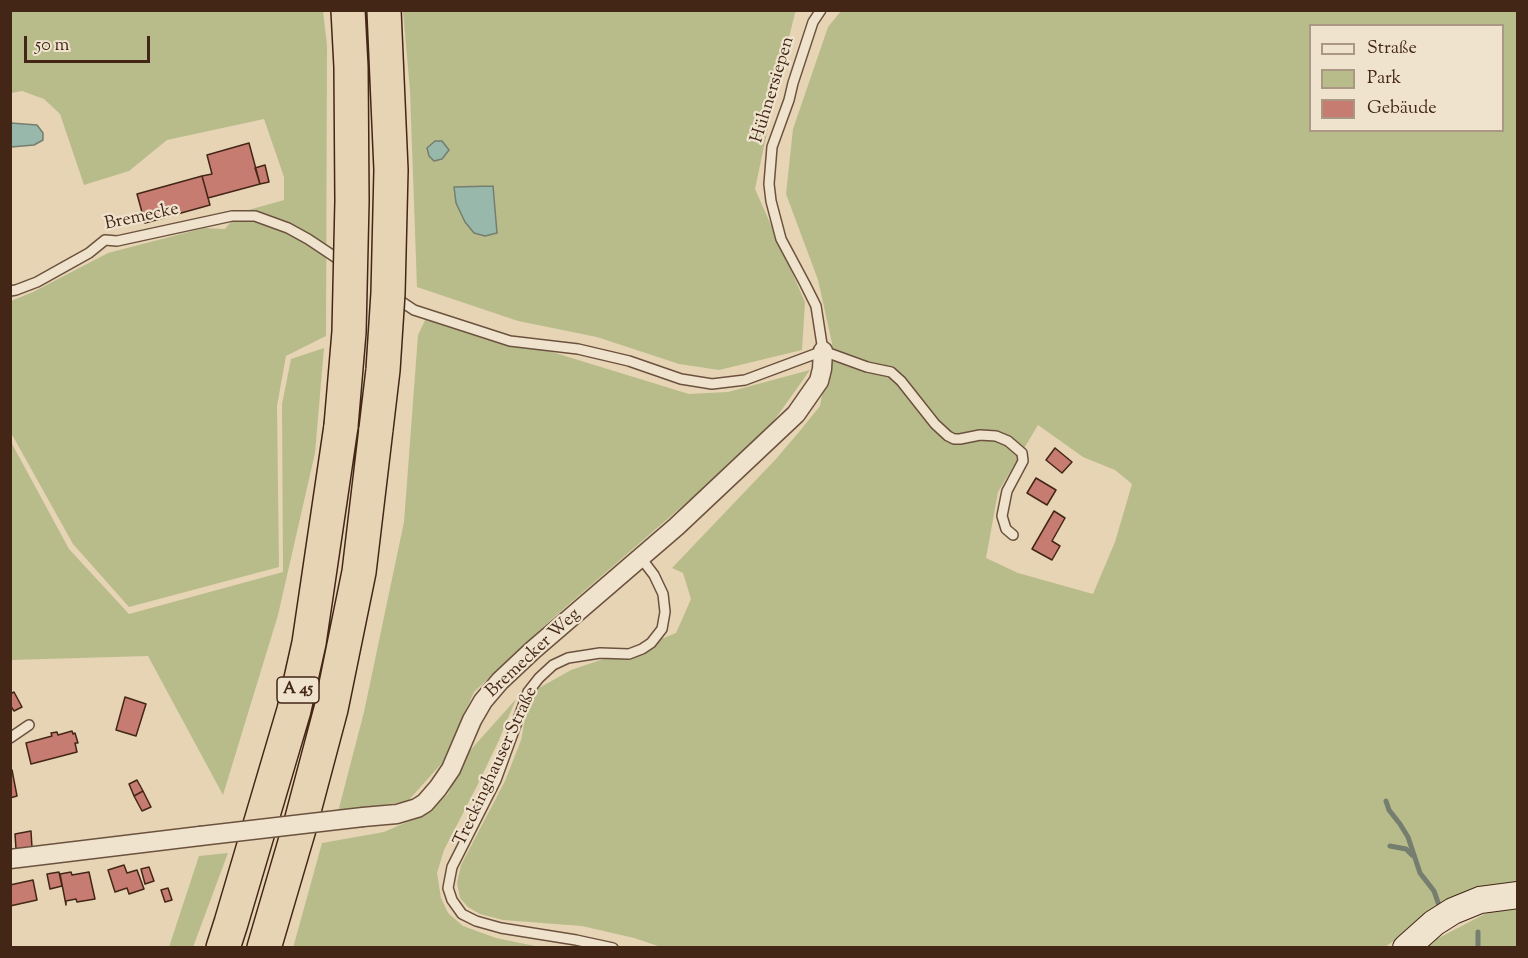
<!DOCTYPE html>
<meta charset="utf-8">
<style>
body{margin:0}
#map{position:relative;width:1528px;height:958px;overflow:hidden;background:#e6d4b4;font-family:"Sorts Mill Goudy",serif}
canvas{display:block}
.frame{position:absolute;inset:0;border:12px solid #432616;pointer-events:none}
.legend{position:absolute;left:1309px;top:24px;width:195px;height:108px;box-sizing:border-box;background:#efe3ce;border:2px solid #aa9784;margin:0;padding:8px 10px;list-style:none;font-size:18px;color:#432616}
.legend li{display:flex;align-items:center;gap:12px;height:30px}
.legend b{width:30px;border:2px solid #aa9784}
.scale{position:absolute;left:24px;top:36px;width:126px;height:27px;box-sizing:border-box;border:3px solid #432616;border-top:0;padding-left:8px;font-size:18px;line-height:21px;white-space:nowrap;color:#432616;-webkit-text-stroke:4px #efe3ce;paint-order:stroke}
</style>
<div id="map">
<canvas width="1528" height="958"></canvas>
<div class="frame"></div>
<ul class="legend">
<li><b style="height:8px;background:#efe3ce"></b>Straße</li>
<li><b style="height:16px;background:#b8bc8b"></b>Park</li>
<li><b style="height:16px;background:#c77c72"></b>Gebäude</li>
</ul>
<div class="scale">50 m</div>
</div>
<script>
const ctx = document.querySelector('canvas').getContext('2d');
ctx.lineJoin = 'round';
function fillPath(path, color) { ctx.fillStyle = color; ctx.fill(path, 'evenodd'); }
const toPath = rows => new Path2D(rows.map(r => 'M' + r).join(''));
function stroke(path, color, width, dash) { ctx.strokeStyle = color; ctx.lineWidth = width; ctx.lineCap = dash ? 'butt' : 'round'; ctx.setLineDash(dash || []); ctx.stroke(path); }
function drawText(font, color, halo, rows, align = 'center') {
  ctx.font = font + ' "Sorts Mill Goudy",serif'; ctx.lineWidth = 4.5; ctx.setLineDash([]); ctx.textBaseline = 'middle'; ctx.strokeStyle = halo; ctx.fillStyle = color; for (const [text, x, y, turn = 0] of rows) {
    ctx.save(); ctx.translate(x, y); ctx.rotate((+turn || 0) * Math.PI / 180); ctx.textAlign = isNaN(turn) ? turn : align; if (halo) ctx.strokeText(text, 0, 0); ctx.fillText(text, 0, 0); ctx.restore();
  }
}
fillPath(toPath([
 [11,11,323,11,327,45,326,336,286,356,277,406,279,567,129,607,73,544,10,431,11,301,33,292,108,253,204,228,225,229,238,213,284,200,284,177,264,119,167,140,129,171,84,185,60,114,44,99,22,91,11,93],
 [403,11,797,11,795,13,775,94,755,189,805,302,802,350,719,370,679,364,597,337,518,321,417,287,410,91],
 [841,11,1517,11,1517,883,1454,903,1383,948,661,947,634,938,582,926,503,920,480,914,468,907,460,898,457,883,461,865,505,781,521,740,530,693,571,670,651,643,676,633,691,599,683,573,672,568,775,460,799,432,820,406,832,343,818,280,786,194,793,129,828,27],
 [1310,26,1502,26,1502,130,1310,130],
 [1038,425,1083,457,1115,470,1132,484,1115,542,1093,594,1018,573,986,558,998,492],
 [428,314,689,394,728,392,810,370,773,422,693,497,554,617,474,692,442,763,408,801,338,812,364,712,404,522,418,335],
 [324,348,315,453,278,615,223,795,148,656,11,660,11,442,69,549,129,614,283,572,282,404,291,359],
 [516,699,499,740,477,786,444,850,437,873,441,898,448,913,463,926,496,938,540,947,293,948,322,843,384,832,425,814,448,794,466,755],
 [228,853,193,947,169,947,199,856],
 [1517,904,1517,947,1424,948,1431,942,1500,906]
]), '#b8bc8b');
const water = toPath([
 [11,123,37,125,43,133,43,140,34,145,11,147,11,123],
 [435,141,442,141,449,150,442,159,434,161,429,156,427,148,435,141],
 [493,186,497,233,485,236,474,233,465,222,456,203,454,187,493,186]
]);
fillPath(water, '#97b8aa');
stroke(water, '#757e6f', 1.5);
stroke(toPath([
 [1386,801,1389,810,1400,824,1408,837,1420,873,1434,891,1441,911],
 [1390,846,1406,849,1412,855],
 [1478,948,1478,932]
]), '#757e6f', 5);
const building = toPath([
 [249,143,260,184,208,198,202,176,212,174,207,155,249,143],
 [265,165,269,182,260,184,255,168,265,165],
 [202,176,210,205,145,223,137,194,202,176],
 [1055,448,1072,462,1062,473,1046,460,1055,448],
 [1036,478,1056,490,1047,505,1027,493,1036,478],
 [1054,511,1065,518,1052,541,1060,546,1052,560,1032,549,1054,511],
 [14,692,22,707,14,711,10,705,10,694,14,692],
 [125,697,146,704,136,736,116,730,125,697],
 [72,731,73,734,75,733,78,743,75,743,77,752,31,764,26,743,52,736,51,733,57,732,58,735,72,731],
 [12,770,17,796,10,798,10,771,12,770],
 [137,780,143,791,134,796,129,784,137,780],
 [143,791,151,807,142,811,134,796,143,791],
 [31,831,32,848,16,849,15,834,31,831],
 [124,865,127,873,137,870,144,889,129,894,127,888,115,892,108,870,124,865],
 [149,867,154,881,145,884,141,869,149,867],
 [59,872,62,886,50,889,47,874,59,872],
 [71,872,72,875,89,872,95,899,77,902,76,899,66,901,66,905,60,874,71,872],
 [33,880,37,900,10,906,10,885,33,880],
 [168,888,172,900,165,902,161,890,168,888]
]);
fillPath(building, '#c77c72');
stroke(building, '#432616', 1.5);
const service = toPath([
 [821,10,813,22,793,83,789,100,772,147,769,184,771,201,781,239,805,284,816,306,823,351],
 [10,291,16,290,37,282,89,253,105,240,117,241,232,216,255,216,288,228,308,239,344,263],
 [396,298,414,310,510,341,578,349,629,361,681,379,712,384,745,380,823,351,867,367,891,372,901,381,935,424,948,436,954,439,960,439,980,435,996,436,1008,441,1022,453,1023,461,1007,491,1002,516,1006,529,1013,535],
 [10,738,29,725],
 [613,948,576,940,501,928,476,921,462,914,452,900,448,888,452,867,496,780,528,692,539,678,553,665,568,658,600,653,629,654,642,649,651,643,662,629,665,612,663,594,654,575,641,558]
]);
const minor = toPath([
 [363,817,397,814,417,808,425,803,438,788,451,769,472,720,483,701,500,681,533,650,676,527,796,414,819,381,822,369,823,351],
 [10,859,200,836]
]);
const secondary = toPath([
 [1406,948,1434,923,1453,911,1480,900,1518,895]
]);
const motorway = toPath([
 [223,948,231,923,294,710,309,643,341,426],
 [264,948,301,822,331,709,359,572,376,429]
]);
stroke(service, '#6c523e', 12);
stroke(minor, '#6c523e', 21);
stroke(secondary, '#432616', 28);
stroke(motorway, '#432616', 36);
stroke(service, '#efe3ce', 9);
stroke(minor, '#efe3ce', 18);
stroke(secondary, '#efe3ce', 26);
stroke(motorway, '#e6d4b4', 33);
const minorBridge = toPath([
 [200,836,363,817]
]);
const motorwayBridge = toPath([
 [341,426,349,332,352,201,351,67,348,10],
 [376,429,383,370,388,293,391,170,384,10]
]);
stroke(minorBridge, '#6c523e', 21, []);
stroke(motorwayBridge, '#432616', 36, []);
stroke(minorBridge, '#efe3ce', 18);
stroke(motorwayBridge, '#e6d4b4', 33);
for (const [x, y, w] of [
 [298,690,42]
]) { const box = new Path2D(); box.roundRect(x - w / 2, y - 13, w, 26, 4.5); ctx.fillStyle = '#efe3ce'; ctx.fill(box); stroke(box, '#432616', 1.5); }
drawText('bold 16px', '#432616', null, [
 ["A 45",298,690]
]);
drawText('18px', '#432616', '#efe3ce', [
 ["Hühnersiepen",774,90,-73],
 ["Bremecke",142,218,-12],
 ["Bremecker Weg",534,654,-43],
 ["Treckinghauser Straße",497,767,-65]
]);
</script>
